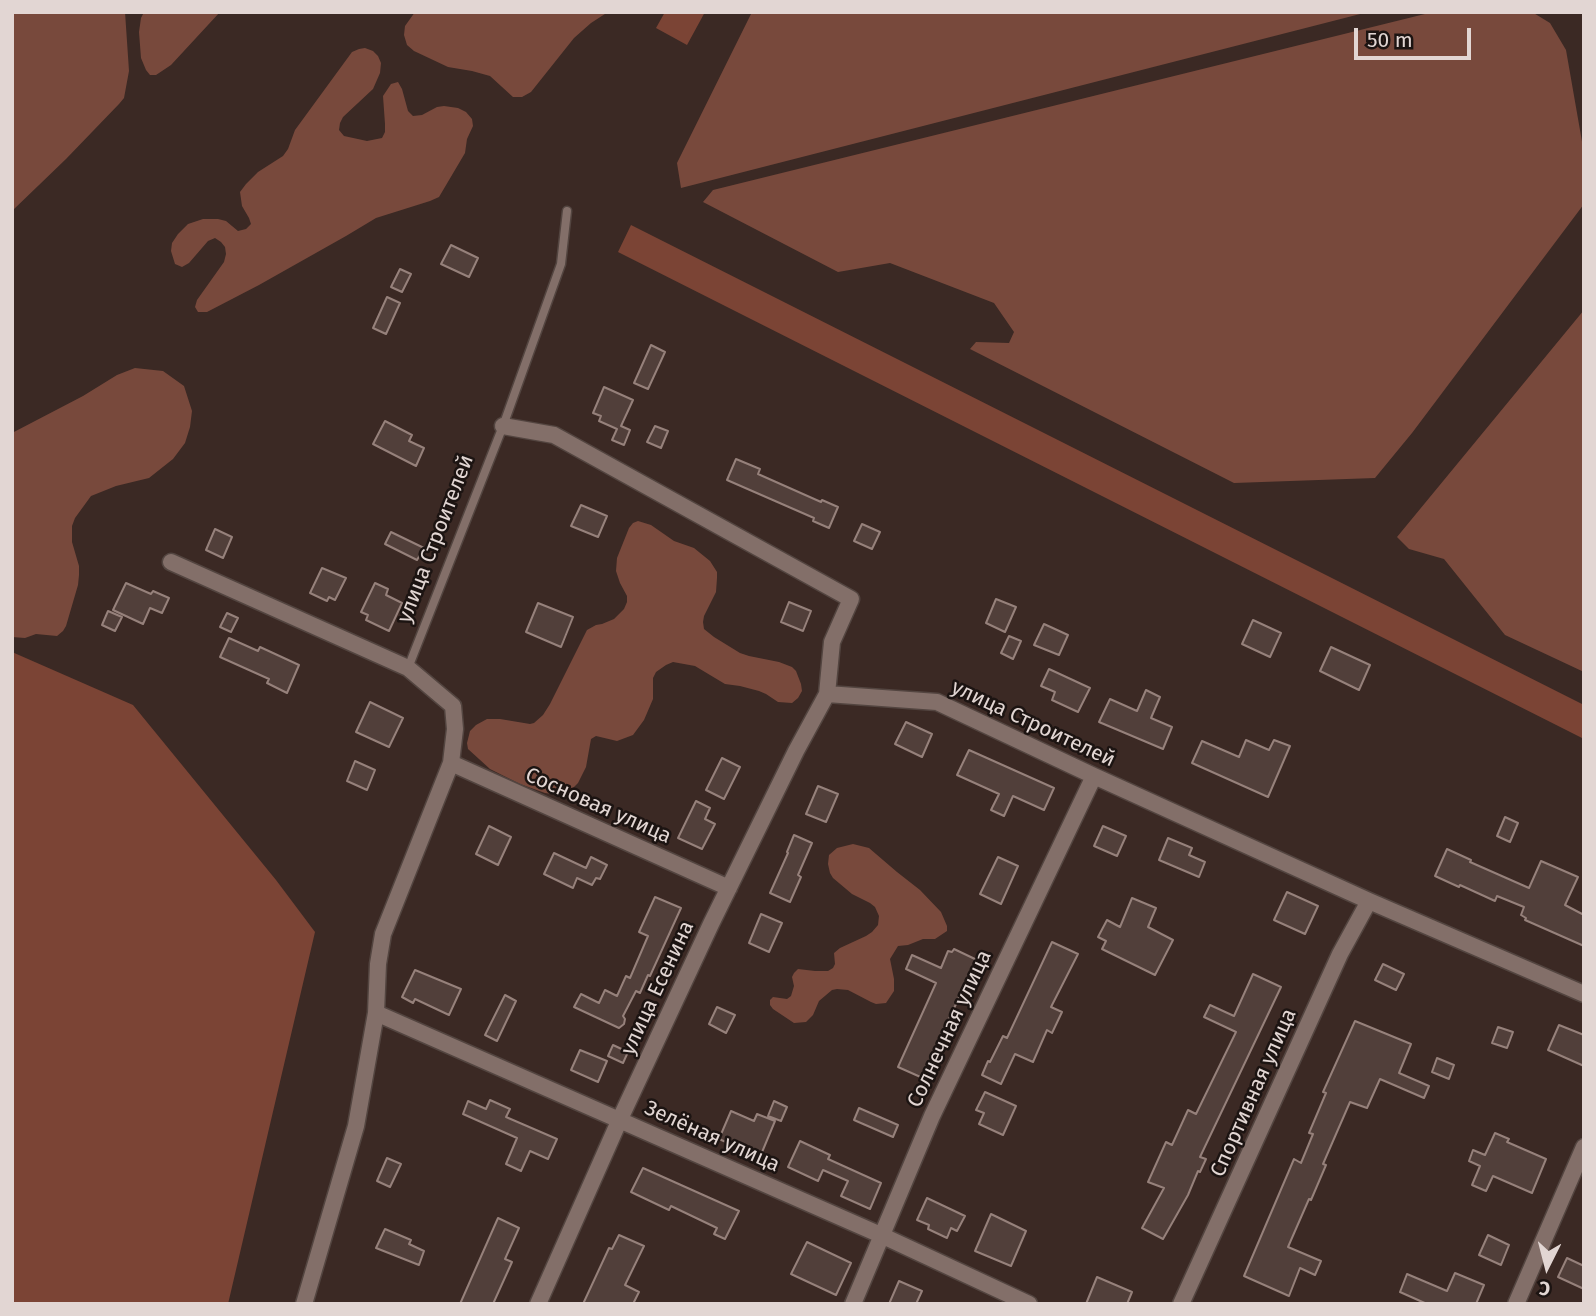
<!DOCTYPE html>
<meta charset="utf-8">
<style>
body{margin:0}
#map{position:relative;width:1596px;height:1316px;overflow:hidden;background:#3b2924;font-family:"Fira Sans",sans-serif}
canvas{display:block}
.frame{position:absolute;inset:0;border:14px solid #e2d6d3;pointer-events:none}
.north{position:absolute;left:1512px;top:1232px;width:70px;height:70px;-webkit-text-stroke:5px #1c1412;paint-order:stroke;rotate:186deg;font-size:19px;font-weight:700;line-height:28px;text-align:center;color:#e2d6d3}
.north::after{content:'';display:block;margin:auto;width:24px;height:32px;background:#e2d6d3;clip-path:polygon(50% 0,100% 100%,50% 72%,0 100%)}
.scale{position:absolute;left:1354px;top:28px;width:117px;height:32px;box-sizing:border-box;border:4px solid #e2d6d3;border-top:0;padding-left:9px;font-size:21px;line-height:24px;white-space:nowrap;color:#e2d6d3;-webkit-text-stroke:5px #1c1412;paint-order:stroke}
</style>
<div id="map">
<canvas width="1596" height="1316"></canvas>
<div class="frame"></div>
<div class="north">С</div>
<div class="scale">50 m</div>
</div>
<script>
const ctx = document.querySelector('canvas').getContext('2d');
ctx.lineJoin = 'round';
function fillPath(path, color) { ctx.fillStyle = color; ctx.fill(path, 'evenodd'); }
const toPath = rows => new Path2D(rows.map(r => 'M' + r).join(''));
function stroke(path, color, width, dash) { ctx.strokeStyle = color; ctx.lineWidth = width; ctx.lineCap = dash ? 'butt' : 'round'; ctx.setLineDash(dash || []); ctx.stroke(path); }
function drawText(font, color, halo, rows, align = 'center') {
  ctx.font = font + ' "Fira Sans",sans-serif'; ctx.lineWidth = 5; ctx.setLineDash([]); ctx.textBaseline = 'middle'; ctx.strokeStyle = halo; ctx.fillStyle = color; for (const [text, x, y, turn = 0] of rows) {
    ctx.save(); ctx.translate(x, y); ctx.rotate((+turn || 0) * Math.PI / 180); ctx.textAlign = isNaN(turn) ? turn : align; if (halo) ctx.strokeText(text, 0, 0); ctx.fillText(text, 0, 0); ctx.restore();
  }
}
fillPath(toPath([
 [12,12,125,12,129,71,124,98,119,104,66,159,12,211],
 [144,12,220,12,171,65,156,75,150,75,146,70,141,58,139,32,141,18],
 [415,12,608,12,591,23,574,38,531,92,522,97,513,97,490,76,472,71,448,67,414,51,407,45,404,35,405,26],
 [752,12,1368,12,681,188,677,163],
 [1433,12,1532,12,1550,23,1566,50,1584,153,1584,204,1412,433,1375,478,1234,483,970,349,976,342,1009,343,1014,332,994,303,890,263,838,272,703,202,713,190],
 [365,48,373,51,378,56,381,63,380,73,373,89,343,117,340,123,339,130,344,136,367,141,382,138,385,132,385,124,383,96,391,84,398,82,402,89,408,111,413,116,422,115,437,107,444,106,458,108,466,112,472,119,473,126,467,139,465,153,439,197,430,201,376,218,346,236,259,285,207,312,198,312,195,307,197,300,224,262,226,254,225,247,221,242,215,238,208,241,189,263,182,267,175,264,171,251,172,243,178,234,188,224,203,219,218,219,226,221,238,231,246,229,251,224,249,218,242,206,240,192,246,184,258,172,283,156,288,149,295,130,352,52,359,49],
 [1584,310,1584,672,1505,635,1444,559,1409,549,1397,537],
 [135,368,163,371,184,386,192,411,190,427,185,443,173,459,149,478,116,486,91,496,75,518,72,526,72,542,79,566,79,575,78,585,66,626,63,631,57,636,36,634,25,638,12,637,12,433,83,396,117,375],
 [638,521,651,525,674,541,694,548,710,561,717,572,717,578,716,592,704,616,703,622,704,629,714,637,740,653,749,656,779,662,792,667,796,671,801,684,802,691,798,698,792,703,778,702,766,694,759,691,740,686,725,684,695,666,673,662,666,665,656,672,653,678,653,699,644,720,633,735,617,741,596,736,591,739,586,767,578,783,573,788,560,795,545,793,520,784,490,769,468,749,467,743,470,731,476,725,487,719,500,719,530,724,534,723,543,715,550,704,587,630,596,625,602,624,614,619,624,609,627,602,627,596,620,583,616,571,617,558,629,528,633,523],
 [853,844,869,848,897,872,920,890,941,912,947,926,947,931,935,939,923,939,908,945,898,946,890,959,894,979,894,991,886,1003,876,1004,871,1002,848,990,837,989,832,990,819,1001,813,1015,806,1022,794,1023,773,1009,770,1005,770,1000,773,997,787,999,791,996,794,986,792,977,794,973,798,969,815,971,828,971,833,968,835,964,834,953,840,948,866,936,872,932,878,925,879,916,875,907,870,903,852,894,833,878,830,873,828,864,829,855,837,848]
]), '#78493c');
fillPath(toPath([
 [665,12,705,12,687,45,656,28],
 [631,225,1584,705,1584,739,618,252],
 [12,652,133,705,276,880,315,932,228,1304,12,1304]
]), '#7b4435');
const building = toPath([
 [451,245,478,258,469,277,441,264,451,245],
 [400,269,411,274,402,292,391,287,400,269],
 [387,297,400,303,386,334,373,328,387,297],
 [651,345,665,352,648,389,634,383,651,345],
 [604,387,633,400,621,426,630,430,624,445,612,440,617,429,599,421,601,416,593,413,604,387],
 [385,421,412,435,409,441,424,448,416,466,373,444,385,421],
 [655,426,668,431,661,448,647,442,655,426],
 [736,459,760,469,758,474,821,502,822,500,838,507,829,528,813,521,814,518,727,480,736,459],
 [581,505,607,516,598,537,571,526,581,505],
 [862,524,880,532,872,549,854,541,862,524],
 [215,529,232,537,223,558,206,550,215,529],
 [391,532,424,548,417,560,385,544,391,532],
 [322,568,346,578,335,600,329,597,327,601,310,593,322,568],
 [126,583,151,594,153,591,169,598,162,613,150,608,143,624,113,610,126,583],
 [375,583,388,589,386,595,402,603,389,631,366,620,368,615,361,612,375,583],
 [996,599,1016,607,1005,632,986,623,996,599],
 [789,602,811,611,803,631,781,622,789,602],
 [538,603,573,617,561,647,526,632,538,603],
 [108,611,122,617,115,631,102,625,108,611],
 [227,613,238,618,231,632,220,627,227,613],
 [1253,620,1281,633,1270,657,1242,644,1253,620],
 [1044,624,1068,635,1059,655,1034,645,1044,624],
 [1009,636,1021,641,1013,659,1001,653,1009,636],
 [229,638,258,651,260,647,299,665,287,693,267,683,269,679,220,657,229,638],
 [1331,647,1370,665,1359,690,1320,671,1331,647],
 [1049,669,1090,688,1078,712,1052,700,1055,692,1041,686,1049,669],
 [1146,690,1160,697,1151,718,1172,727,1163,749,1099,722,1110,699,1137,711,1146,690],
 [370,702,403,718,389,747,356,732,370,702],
 [906,722,932,734,922,757,895,744,906,722],
 [1246,740,1269,750,1274,740,1290,746,1268,797,1192,763,1202,741,1239,757,1246,740],
 [969,750,1054,788,1044,810,1013,796,1004,816,991,810,999,794,957,775,969,750],
 [722,758,740,767,724,799,706,790,722,758],
 [355,761,375,770,367,790,347,781,355,761],
 [818,786,838,794,826,822,806,814,818,786],
 [696,801,710,808,705,819,715,824,702,849,678,838,696,801],
 [1505,817,1518,823,1510,842,1497,836,1505,817],
 [489,826,511,837,498,865,476,854,489,826],
 [1103,826,1126,836,1117,856,1094,846,1103,826],
 [794,835,812,843,798,875,801,877,790,902,770,893,788,853,787,852,794,835],
 [1168,838,1192,848,1189,855,1205,862,1199,877,1159,860,1168,838],
 [1447,849,1471,860,1470,862,1529,888,1541,861,1578,877,1565,905,1584,915,1584,946,1525,920,1526,918,1521,915,1524,907,1497,896,1495,901,1460,885,1459,887,1435,876,1447,849],
 [554,853,586,868,591,857,607,865,600,879,596,878,592,885,577,878,573,888,544,874,554,853],
 [998,857,1018,866,1001,904,980,894,998,857],
 [1287,892,1318,906,1305,934,1274,920,1287,892],
 [655,897,681,908,650,976,648,975,640,993,636,991,623,1016,625,1019,624,1024,619,1028,574,1007,581,994,599,1003,605,990,617,996,626,976,630,978,648,936,639,932,655,897],
 [1132,898,1156,908,1148,927,1173,940,1155,975,1102,949,1106,941,1098,937,1107,920,1120,927,1132,898],
 [761,914,782,923,769,952,749,943,761,914],
 [1052,942,1078,954,1051,1007,1062,1012,1052,1033,1047,1030,1033,1062,1015,1054,1001,1084,982,1075,988,1061,990,1062,1003,1036,1007,1038,1052,942],
 [954,949,977,960,937,1044,940,1045,925,1079,898,1067,936,983,906,969,912,955,941,968,948,951,952,952,954,949],
 [1383,964,1404,974,1396,990,1375,980,1383,964],
 [415,970,461,989,449,1015,415,999,413,1003,402,997,415,970],
 [1253,974,1281,987,1200,1157,1206,1159,1200,1172,1198,1171,1188,1195,1163,1239,1142,1228,1164,1188,1148,1182,1166,1142,1172,1145,1188,1110,1196,1114,1236,1032,1204,1017,1210,1005,1234,1016,1253,974],
 [505,995,516,1001,497,1041,485,1035,505,995],
 [717,1007,735,1015,726,1033,709,1024,717,1007],
 [1355,1021,1411,1044,1399,1073,1429,1086,1424,1098,1380,1079,1367,1108,1350,1102,1323,1164,1326,1165,1311,1200,1309,1199,1288,1247,1321,1261,1315,1275,1300,1268,1289,1296,1244,1276,1294,1159,1301,1163,1313,1134,1309,1133,1326,1093,1323,1092,1355,1021],
 [1559,1025,1584,1035,1584,1066,1548,1050,1559,1025],
 [1498,1027,1513,1032,1507,1048,1492,1043,1498,1027],
 [613,1045,628,1052,623,1063,608,1056,613,1045],
 [580,1050,607,1061,598,1082,571,1070,580,1050],
 [1437,1058,1454,1065,1449,1079,1432,1072,1437,1058],
 [985,1092,1016,1106,1003,1135,979,1124,984,1113,976,1110,985,1092],
 [490,1100,510,1109,506,1117,557,1139,548,1159,530,1151,521,1171,506,1164,517,1138,463,1114,468,1101,486,1109,490,1100],
 [774,1101,787,1107,781,1121,768,1116,774,1101],
 [859,1108,898,1125,893,1137,854,1120,859,1108],
 [731,1111,754,1121,757,1114,775,1121,760,1157,719,1139,731,1111],
 [1495,1133,1509,1139,1507,1142,1546,1159,1532,1193,1493,1176,1486,1191,1472,1185,1480,1166,1469,1161,1473,1150,1485,1155,1495,1133],
 [800,1141,830,1155,828,1159,881,1183,870,1209,841,1196,848,1181,823,1170,818,1181,788,1167,800,1141],
 [387,1158,401,1164,390,1187,377,1181,387,1158],
 [643,1168,739,1211,725,1239,714,1234,717,1228,671,1206,669,1210,631,1192,643,1168],
 [927,1198,965,1216,957,1231,951,1228,947,1238,928,1229,929,1225,917,1220,927,1198],
 [991,1214,1026,1231,1011,1266,975,1251,991,1214],
 [498,1218,519,1228,505,1259,512,1262,493,1304,460,1304,498,1218],
 [385,1229,411,1240,409,1244,424,1251,419,1265,376,1248,385,1229],
 [619,1235,644,1246,625,1285,639,1292,633,1304,583,1304,609,1248,612,1249,619,1235],
 [1488,1235,1509,1245,1501,1265,1479,1255,1488,1235],
 [807,1242,851,1263,836,1295,791,1274,807,1242],
 [1567,1258,1584,1266,1584,1289,1558,1277,1567,1258],
 [1455,1273,1484,1285,1476,1304,1427,1304,1400,1292,1407,1274,1447,1291,1455,1273],
 [1097,1277,1132,1292,1127,1304,1086,1304,1097,1277],
 [899,1281,922,1291,916,1304,889,1304,899,1281]
]);
fillPath(building, '#513f3a');
stroke(building, '#96817b', 2);
const service = toPath([
 [408,668,503,426,561,264,567,211]
]);
const minor = toPath([
 [503,426,554,435,851,599,832,642,827,694,937,702,1094,776,1369,901,1584,994],
 [171,562,408,668,453,706,455,729,451,763,383,934,378,964,376,1013,356,1126,304,1304],
 [451,763,729,888],
 [376,1013,883,1236,1029,1304],
 [538,1304,620,1119,711,924,796,751,827,694],
 [853,1304,932,1116,1094,776],
 [1181,1304,1340,954,1369,901],
 [1516,1304,1584,1147]
]);
stroke(service, '#534540', 11);
stroke(minor, '#534540', 19);
stroke(service, '#836f69', 8);
stroke(minor, '#836f69', 16);
drawText('21px', '#e2d6d3', '#1c1412', [
 ["улица Строителей",436,539,-69],
 ["улица Строителей",1033,724,25],
 ["Сосновая улица",598,806,24],
 ["улица Есенина",658,988,-65],
 ["Солнечная улица",950,1029,-65],
 ["Спортивная улица",1254,1093,-66],
 ["Зелёная улица",712,1137,24]
]);
</script>
